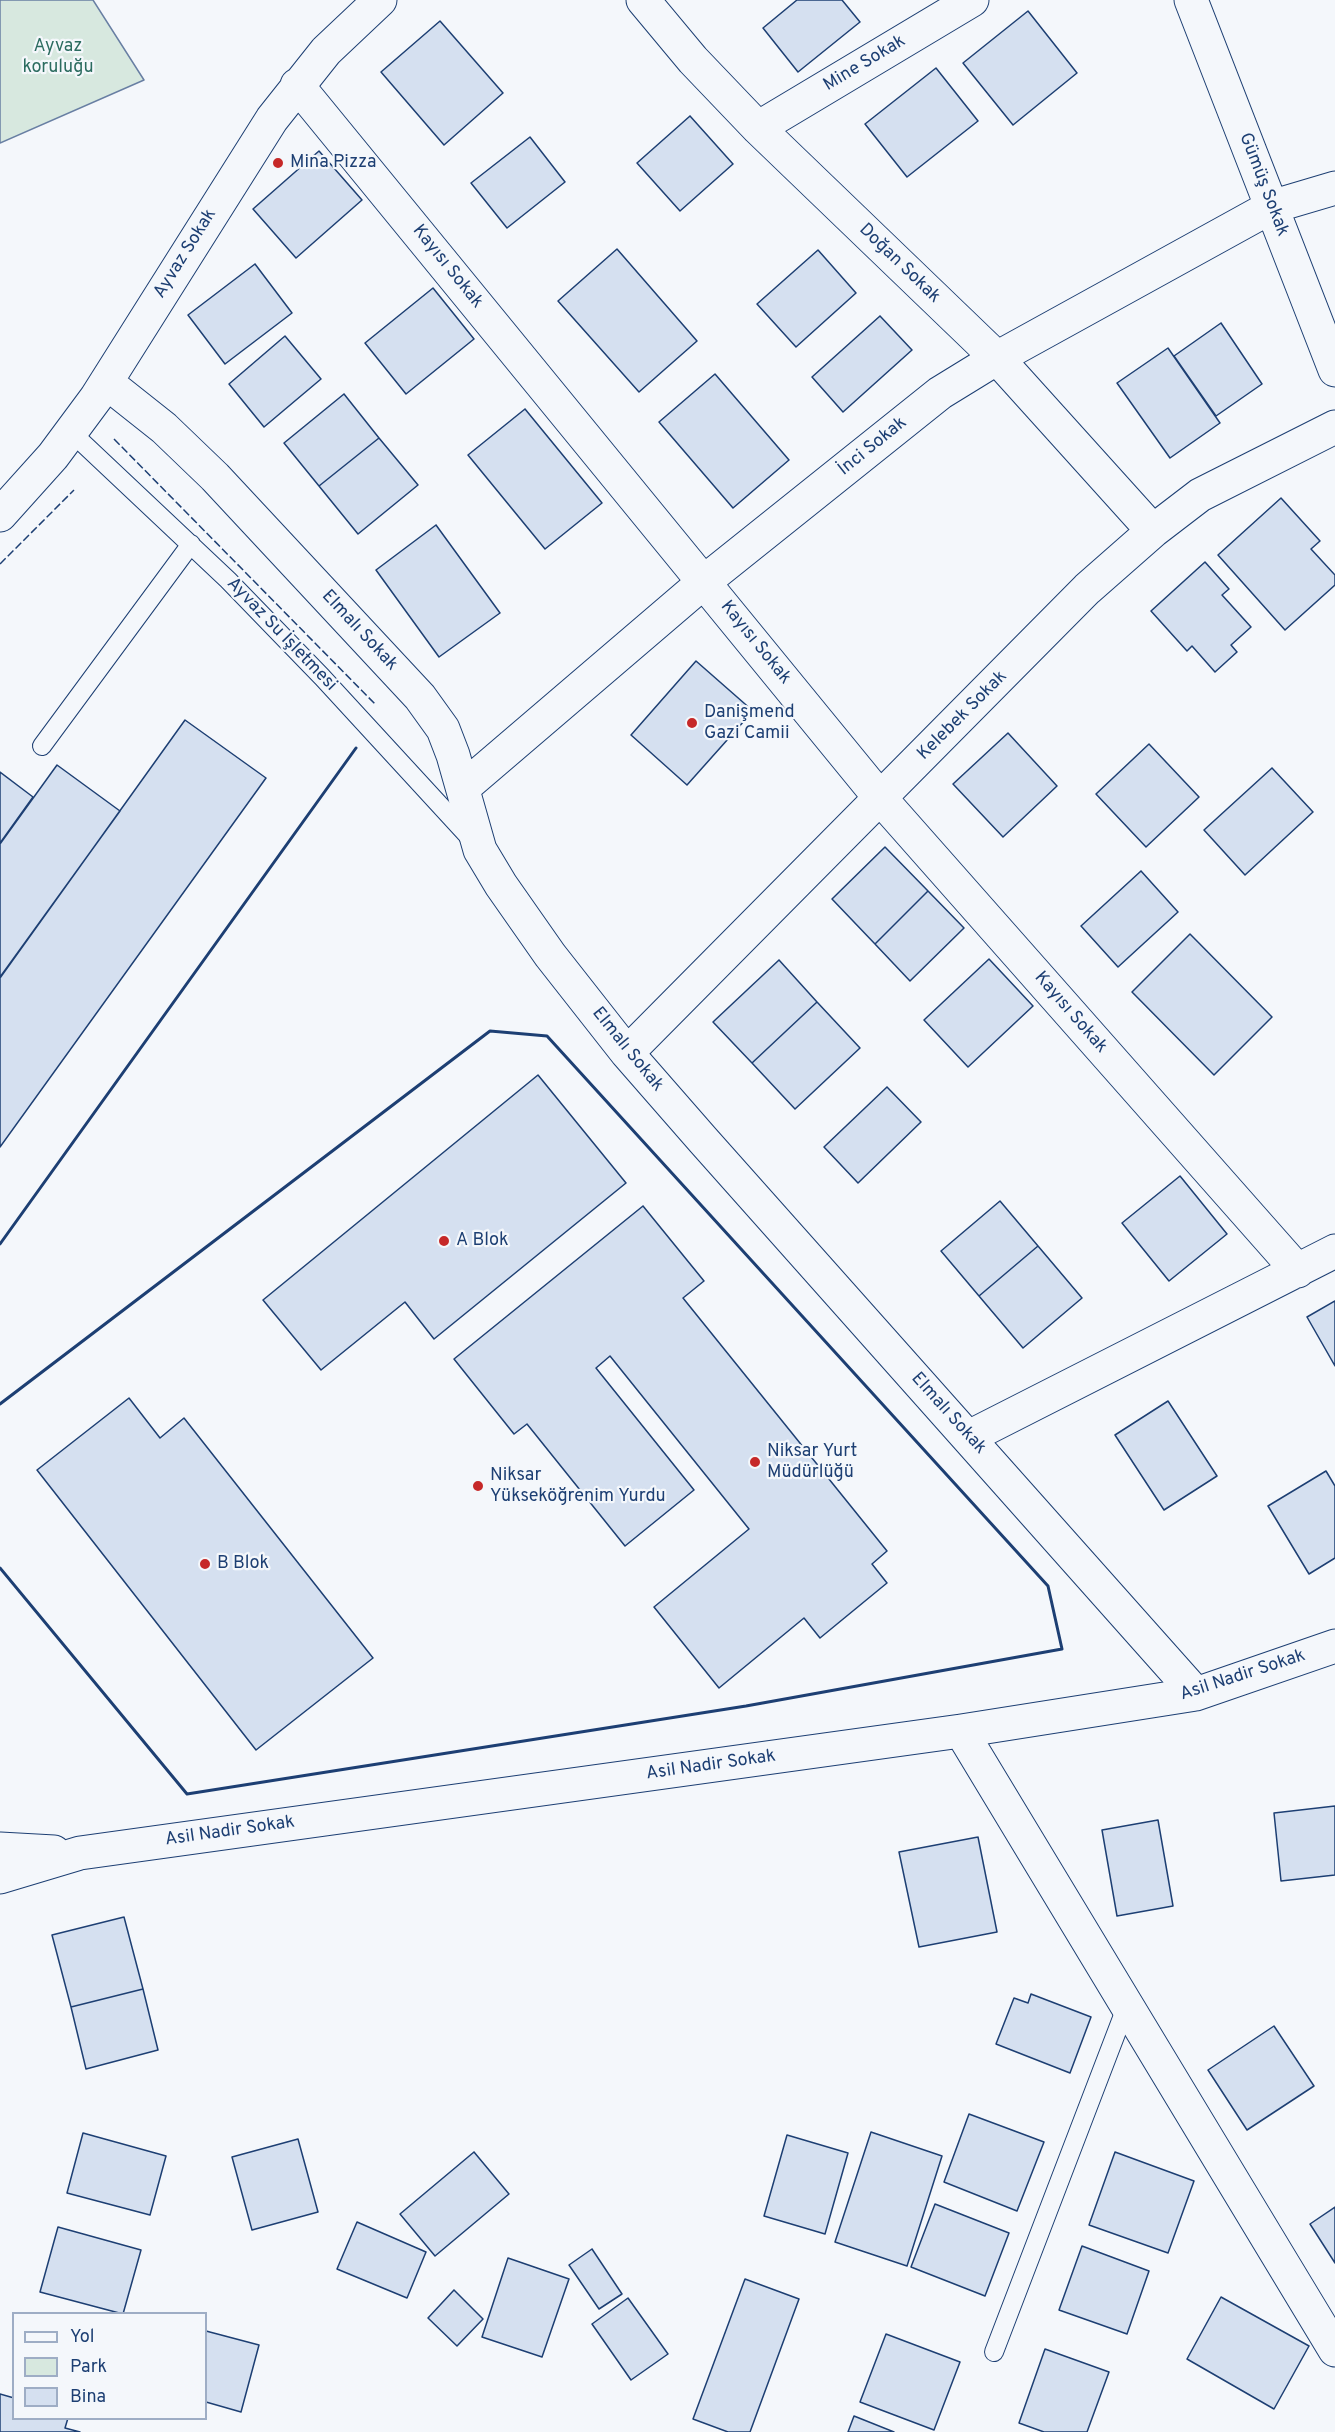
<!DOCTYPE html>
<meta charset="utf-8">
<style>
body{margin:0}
#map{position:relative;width:1335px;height:2432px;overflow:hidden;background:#f4f7fb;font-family:Overpass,sans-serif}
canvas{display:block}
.legend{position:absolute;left:12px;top:2312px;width:195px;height:108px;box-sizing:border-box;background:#f4f7fb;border:2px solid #9eadc5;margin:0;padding:8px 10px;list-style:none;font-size:18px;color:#1d3f73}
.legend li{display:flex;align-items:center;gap:12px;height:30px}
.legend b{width:30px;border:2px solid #9eadc5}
</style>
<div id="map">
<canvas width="1335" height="2432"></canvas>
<ul class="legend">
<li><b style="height:8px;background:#f4f7fb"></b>Yol</li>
<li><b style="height:16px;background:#d7e8df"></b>Park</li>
<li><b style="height:16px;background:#d5e0f0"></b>Bina</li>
</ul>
</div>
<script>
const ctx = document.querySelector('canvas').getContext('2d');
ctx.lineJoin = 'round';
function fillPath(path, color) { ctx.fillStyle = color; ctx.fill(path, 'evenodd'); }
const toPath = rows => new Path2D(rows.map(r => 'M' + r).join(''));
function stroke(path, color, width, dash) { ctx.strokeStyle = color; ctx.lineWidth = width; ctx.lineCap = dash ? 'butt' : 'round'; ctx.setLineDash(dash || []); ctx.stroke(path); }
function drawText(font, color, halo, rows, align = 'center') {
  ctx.font = font + ' Overpass,sans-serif'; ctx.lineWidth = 4.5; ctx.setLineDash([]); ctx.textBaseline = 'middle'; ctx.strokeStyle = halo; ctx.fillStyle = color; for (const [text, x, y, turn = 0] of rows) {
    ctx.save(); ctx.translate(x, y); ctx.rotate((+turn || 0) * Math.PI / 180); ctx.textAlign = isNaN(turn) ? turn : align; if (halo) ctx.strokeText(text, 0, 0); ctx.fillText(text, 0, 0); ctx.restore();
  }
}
const green = toPath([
 [0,0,93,0,144,80,0,143,0,0]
]);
fillPath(green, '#d7e8df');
stroke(green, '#687fa3', 1.5);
const building = toPath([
 [797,0,842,0,860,22,798,72,763,28,797,0],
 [1028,11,1077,73,1013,125,963,63,1028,11],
 [440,21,503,93,444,145,381,72,440,21],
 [936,68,978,121,907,177,865,124,936,68],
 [690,116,733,164,680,211,637,163,690,116],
 [530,137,565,182,507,228,471,183,530,137],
 [319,151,362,200,296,258,253,209,319,151],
 [617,249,697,341,639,392,558,301,617,249],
 [818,250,856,293,796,347,757,304,818,250],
 [255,264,292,313,225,364,188,315,255,264],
 [433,288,474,339,406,394,365,343,433,288],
 [880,316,912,350,843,412,812,377,880,316],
 [1221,323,1262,384,1216,416,1174,356,1221,323],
 [285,336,321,379,264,427,229,384,285,336],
 [1168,348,1220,423,1170,458,1117,383,1168,348],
 [715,374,789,460,733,508,659,422,715,374],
 [344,394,379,438,319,486,284,443,344,394],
 [525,409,602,503,545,549,468,455,525,409],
 [379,438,418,485,358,534,319,486,379,438],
 [1281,498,1320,541,1311,549,1335,575,1335,585,1285,630,1218,555,1281,498],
 [436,525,500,613,439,657,376,570,436,525],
 [1205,562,1229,589,1222,595,1251,627,1231,645,1237,652,1215,672,1192,646,1187,651,1151,611,1205,562],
 [696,661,753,711,687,785,631,735,696,661],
 [185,720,266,778,0,1147,0,978,185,720],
 [1008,733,1057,786,1003,837,953,784,1008,733],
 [1149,744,1199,797,1146,847,1096,794,1149,744],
 [57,765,120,811,0,977,0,844,57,765],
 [1272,768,1313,812,1245,875,1204,830,1272,768],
 [0,772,33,797,0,843,0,772],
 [885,847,928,891,875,944,832,899,885,847],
 [1141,871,1178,912,1118,967,1081,926,1141,871],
 [928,891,964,928,910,981,875,944,928,891],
 [1190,934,1272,1017,1214,1075,1132,992,1190,934],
 [989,959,1033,1006,968,1067,924,1020,989,959],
 [779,960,817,1002,752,1063,713,1022,779,960],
 [817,1002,860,1048,795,1109,752,1063,817,1002],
 [538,1075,626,1183,434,1339,405,1302,321,1370,263,1300,538,1075],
 [887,1087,921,1122,858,1183,824,1147,887,1087],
 [1180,1176,1227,1234,1169,1281,1122,1223,1180,1176],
 [1000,1201,1038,1246,979,1296,941,1251,1000,1201],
 [643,1206,704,1281,683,1298,887,1551,872,1564,887,1583,820,1638,804,1618,719,1688,654,1607,749,1529,610,1356,596,1368,694,1490,625,1546,527,1424,514,1434,454,1359,643,1206],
 [1038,1246,1082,1298,1023,1348,979,1296,1038,1246],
 [1335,1301,1335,1366,1307,1317,1335,1301],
 [129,1398,160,1438,184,1418,373,1658,256,1750,37,1470,129,1398],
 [1168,1401,1217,1476,1164,1510,1115,1435,1168,1401],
 [1326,1471,1335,1486,1335,1558,1309,1574,1268,1506,1326,1471],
 [1335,1806,1335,1875,1281,1881,1274,1813,1335,1806],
 [1158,1820,1173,1906,1117,1916,1102,1830,1158,1820],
 [978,1837,997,1932,919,1947,899,1852,978,1837],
 [124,1917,143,1989,71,2007,52,1935,124,1917],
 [143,1989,158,2050,86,2069,71,2007,143,1989],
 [1031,1994,1091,2017,1070,2073,996,2044,1014,1998,1028,2003,1031,1994],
 [1274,2026,1314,2086,1247,2130,1208,2070,1274,2026],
 [969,2114,1044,2142,1017,2211,944,2182,969,2114],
 [871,2132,942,2156,907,2266,835,2242,871,2132],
 [83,2133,166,2156,150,2215,67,2193,83,2133],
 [787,2135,848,2153,825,2234,764,2216,787,2135],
 [298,2139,318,2212,252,2230,232,2157,298,2139],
 [474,2152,509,2194,435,2256,400,2214,474,2152],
 [1115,2152,1194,2181,1168,2253,1089,2225,1115,2152],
 [935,2204,1009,2233,985,2296,911,2267,935,2204],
 [1335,2207,1335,2263,1310,2224,1335,2207],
 [357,2222,426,2252,407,2298,337,2269,357,2222],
 [58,2227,141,2250,123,2314,40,2292,58,2227],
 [1082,2246,1149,2271,1127,2334,1059,2310,1082,2246],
 [592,2249,622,2294,599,2309,569,2265,592,2249],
 [508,2258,569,2279,542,2357,482,2337,508,2258],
 [745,2279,799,2299,750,2432,728,2432,693,2419,745,2279],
 [454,2290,483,2319,457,2346,428,2318,454,2290],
 [1221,2297,1309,2346,1274,2409,1187,2359,1221,2297],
 [628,2298,668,2354,631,2380,592,2324,628,2298],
 [206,2331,259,2345,241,2412,206,2402,206,2331],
 [886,2334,960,2362,934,2430,860,2402,886,2334],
 [1045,2349,1109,2372,1087,2432,1044,2432,1019,2423,1045,2349],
 [0,2394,14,2398,14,2418,68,2418,65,2428,80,2432,0,2432,0,2394],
 [854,2416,894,2432,848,2432,854,2416]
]);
fillPath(building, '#d5e0f0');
stroke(building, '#1d3f73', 1.5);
const lane = toPath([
 [71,432,228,580,322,677,471,839],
 [42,746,191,544],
 [994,2352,1127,2005]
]);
const street = toPath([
 [643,0,693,60,758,128,997,358,1153,531],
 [1191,0,1335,370],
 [297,85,881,799,1298,1271],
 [758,128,972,0],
 [106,382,164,428,215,477,420,697,443,729,453,755,480,850,501,885,550,955,627,1053,703,1140,1196,1694],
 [0,515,53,456,96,398,272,119,326,51,380,0],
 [463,788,705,581,940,393,997,358,1271,207,1335,188],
 [627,1053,1087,589,1153,531,1200,495,1335,427],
 [969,1437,1335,1251],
 [961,1731,1335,2350],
 [0,1849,54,1852],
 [0,1877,80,1853,961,1731,1196,1694,1335,1646]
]);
stroke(lane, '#1d3f73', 20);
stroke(street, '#1d3f73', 35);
stroke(lane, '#f4f7fb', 18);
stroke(street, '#f4f7fb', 33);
stroke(toPath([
 [114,439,375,704],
 [0,564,74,490]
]), '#1d3f73', 1.5, [8, 3]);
stroke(toPath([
 [0,1244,356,748],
 [0,1404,490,1031,547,1036,1048,1586,1062,1649,746,1706,187,1794,0,1568]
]), '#1d3f73', 3);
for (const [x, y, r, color] of [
 [278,163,6,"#c62828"],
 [692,723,6,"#c62828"],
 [444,1241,6,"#c62828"],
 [755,1462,6,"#c62828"],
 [478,1486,6,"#c62828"],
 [205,1564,6,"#c62828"]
]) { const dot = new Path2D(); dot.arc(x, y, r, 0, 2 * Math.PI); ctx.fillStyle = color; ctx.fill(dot); stroke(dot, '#f4f7fb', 2); }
drawText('18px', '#2c6c60', '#f4f7fb', [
 ["Ayvaz",58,47],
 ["koruluğu",58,68]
]);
drawText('18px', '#1d3f73', '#f4f7fb', [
 ["Mine Sokak",865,64,-31],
 ["Gümüş Sokak",1263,185,69],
 ["Ayvaz Sokak",186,254,-58],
 ["Doğan Sokak",899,264,44],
 ["Kayısı Sokak",447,267,51],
 ["İnci Sokak",873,447,-39],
 ["Elmalı Sokak",359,631,47],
 ["Ayvaz Su İşletmesi",281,635,46],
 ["Kayısı Sokak",755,643,51],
 ["Kelebek Sokak",963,716,-45],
 ["Kayısı Sokak",1070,1013,49],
 ["Elmalı Sokak",627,1050,51],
 ["Elmalı Sokak",948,1414,48],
 ["Asil Nadir Sokak",1243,1676,-18],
 ["Asil Nadir Sokak",711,1766,-8],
 ["Asil Nadir Sokak",230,1832,-8]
]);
drawText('18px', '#1d3f73', '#f4f7fb', [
 ["Mina Pizza",290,163],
 ["Danişmend",704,713],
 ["Gazi Camii",704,734],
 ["A Blok",456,1241],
 ["Niksar Yurt",767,1452],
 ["Müdürlüğü",767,1473],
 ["Niksar",490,1476],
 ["Yükseköğrenim Yurdu",490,1497],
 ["B Blok",217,1564]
], 'left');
</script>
